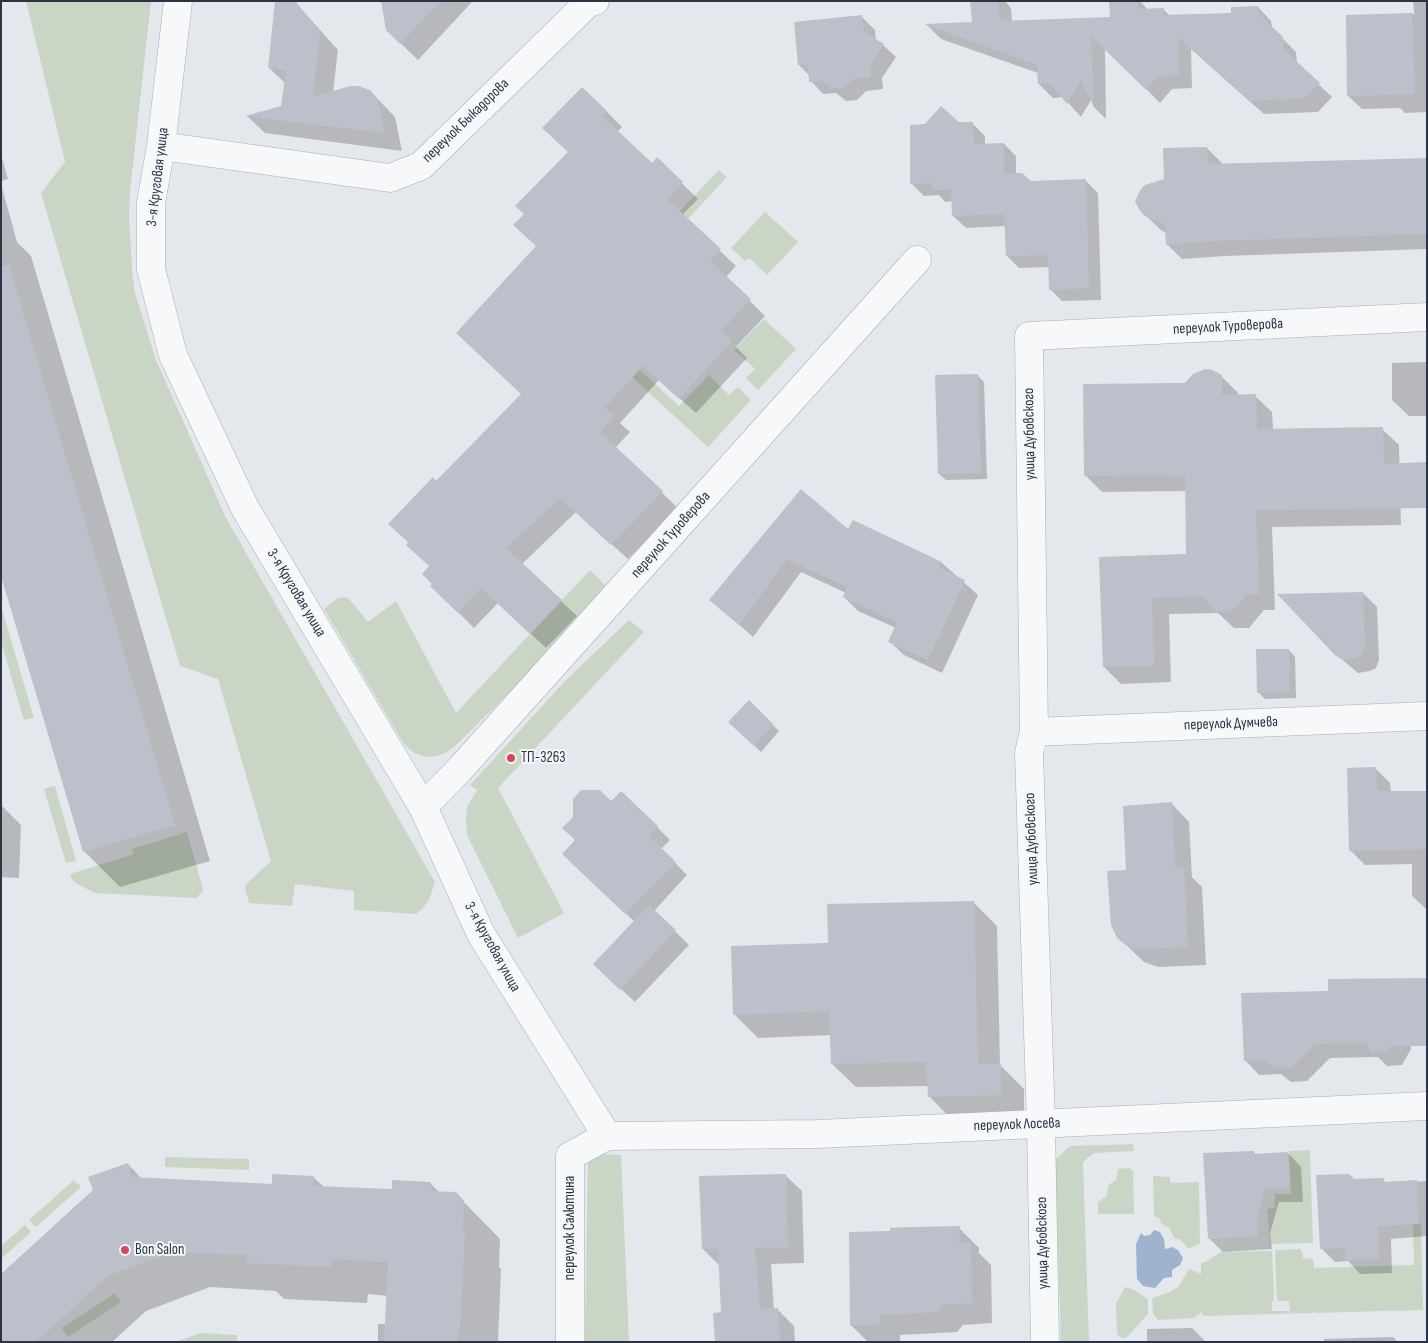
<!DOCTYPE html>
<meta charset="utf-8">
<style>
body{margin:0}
#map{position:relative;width:1428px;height:1343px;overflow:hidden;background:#e4e7ec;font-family:"Sofia Sans Condensed",sans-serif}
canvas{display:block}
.frame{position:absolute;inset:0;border:2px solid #2b3445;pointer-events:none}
</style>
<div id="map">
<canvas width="1428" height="1343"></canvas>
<div class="frame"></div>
</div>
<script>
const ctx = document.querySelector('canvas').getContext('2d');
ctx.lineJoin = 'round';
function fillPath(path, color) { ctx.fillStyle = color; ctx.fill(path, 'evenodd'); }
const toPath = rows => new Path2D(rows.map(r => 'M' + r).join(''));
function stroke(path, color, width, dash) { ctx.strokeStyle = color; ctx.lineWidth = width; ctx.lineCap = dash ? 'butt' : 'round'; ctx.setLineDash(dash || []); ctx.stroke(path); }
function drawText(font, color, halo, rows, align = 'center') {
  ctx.font = font + ' "Sofia Sans Condensed",sans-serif'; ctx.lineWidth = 4; ctx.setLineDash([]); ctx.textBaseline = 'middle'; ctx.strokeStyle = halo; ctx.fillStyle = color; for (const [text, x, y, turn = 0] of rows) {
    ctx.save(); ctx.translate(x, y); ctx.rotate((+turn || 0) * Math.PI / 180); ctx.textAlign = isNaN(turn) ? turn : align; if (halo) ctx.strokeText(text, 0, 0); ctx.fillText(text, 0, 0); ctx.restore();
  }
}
fillPath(toPath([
 [26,1,151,1,130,191,129,215,132,270,135,293,156,360,226,518,435,882,429,900,422,909,416,914,354,910,354,891,295,884,292,906,249,903,245,888,247,883,271,861,218,679,180,666,41,193,65,162],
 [719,170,727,177,601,312,650,358,640,370,679,406,709,375,729,395,738,387,751,400,708,447,575,325,645,247],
 [765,212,798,242,767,275,749,258,745,261,731,248],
 [764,319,796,349,758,390,746,378,755,369,734,350],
 [590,570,612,592,453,748,444,754,435,756,426,757,414,753,404,744,324,609,338,598,345,597,350,600,368,622,396,601,456,713],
 [1,606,34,718,24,720,1,642],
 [629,620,644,632,498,788,564,913,518,938,467,835,466,819,467,807,477,790,470,785,566,680],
 [55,786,76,861,66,863,44,789],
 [187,832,201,882,203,891,196,898,95,893,77,884,73,881,70,874,134,854,132,849],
 [1133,1144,1134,1151,1094,1153,1083,1162,1089,1342,1061,1342,1055,1160,1070,1146],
 [1310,1150,1313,1243,1270,1244,1267,1209,1274,1208,1275,1194,1291,1194,1289,1151],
 [588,1154,621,1155,629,1342,585,1342],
 [165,1157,249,1159,249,1170,165,1167],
 [1130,1168,1133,1171,1134,1214,1098,1214,1098,1202,1107,1196,1108,1185,1116,1180,1118,1169],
 [1153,1176,1170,1177,1170,1183,1199,1182,1200,1243,1188,1249,1181,1240,1174,1238,1170,1229,1161,1223,1160,1219,1154,1216],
 [74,1180,81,1187,36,1227,29,1220],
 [1413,1224,1421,1224,1423,1310,1315,1313,1314,1311,1312,1313,1203,1316,1202,1312,1194,1318,1158,1320,1153,1314,1152,1298,1170,1292,1178,1287,1189,1269,1201,1274,1201,1263,1205,1262,1221,1252,1272,1251,1274,1301,1272,1302,1272,1311,1290,1311,1289,1301,1277,1301,1275,1250,1300,1249,1303,1254,1303,1258,1313,1259,1314,1268,1414,1265],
 [25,1225,31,1232,1,1259,1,1246],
 [1125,1287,1132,1289,1148,1299,1148,1314,1126,1338,1121,1338,1117,1334,1116,1304],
 [115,1293,121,1302,68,1337,62,1328],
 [201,1333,237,1335,237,1342,175,1342]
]), '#c9d6c5');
fillPath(toPath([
 [1154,1230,1160,1232,1164,1239,1165,1248,1166,1249,1172,1247,1178,1250,1183,1258,1180,1265,1172,1270,1172,1277,1164,1278,1155,1288,1143,1286,1137,1279,1136,1244,1141,1233,1144,1236,1150,1235]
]), '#9fb4cc');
fillPath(toPath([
 [294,1,338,50,333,92,370,91,395,117,402,151,265,133,247,116,282,107,285,83,269,68],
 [382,1,473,1,418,60,387,30],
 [971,1,1005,1,1011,8,1012,22,1111,19,1111,1,1140,1,1148,10,1163,9,1170,16,1233,14,1258,7,1271,21,1272,28,1296,52,1297,64,1332,97,1318,112,1264,114,1191,49,1192,88,1172,89,1160,103,1105,47,1106,119,1094,107,1091,100,1081,117,1063,97,1053,98,1039,84,1038,73,941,39,927,25,973,23],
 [1413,1,1427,1,1427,112,1405,113,1400,108,1362,109,1348,96,1347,16,1414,14],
 [862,17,875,30,876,40,883,45,896,57,882,78,883,89,866,91,857,100,846,101,836,93,823,94,811,81,810,76,799,65],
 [606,111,622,127,617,132,652,165,657,159,698,199,682,215,736,266,726,277,765,316,736,347,747,358,696,413,659,380,620,423,630,432,615,448,678,508,628,559,576,512,522,564,577,616,546,648,498,603,474,628,432,586,433,584,430,566,437,482,522,395,537,247,525,214,569,152,544,128],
 [959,123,972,123,985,136,985,145,1004,144,1016,156,1016,174,1031,183,1086,181,1098,193,1101,300,1062,301,1050,289,1049,267,1019,268,1007,256,1006,226,966,228,953,216,953,201,945,202,939,195,924,196,912,184],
 [1207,148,1222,163,1222,165,1427,159,1427,249,1225,256,1182,259,1167,244,1166,233,1161,230,1141,211,1165,179],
 [1,155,8,179,1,181],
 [1,184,17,242,31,256,210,861,120,887,84,851,1,573],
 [1427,362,1427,416,1409,416,1392,400,1392,363],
 [977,375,984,382,987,479,946,480,939,474],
 [1221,376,1238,393,1238,396,1255,396,1272,412,1273,430,1382,429,1399,445,1401,525,1272,527,1275,610,1264,610,1249,628,1234,628,1218,613,1169,614,1171,682,1121,684,1104,667,1100,559,1188,555,1187,491,1102,492,1085,475,1185,385],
 [801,491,849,531,942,563,978,595,942,673,904,655,890,642,896,628,858,611,844,597,846,593,801,572,753,637,711,600],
 [1363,593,1377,607,1379,660,1376,668,1370,671,1358,673,1337,655],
 [1289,650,1295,657,1296,698,1265,699,1258,692],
 [749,702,779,731,761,752,730,722],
 [1376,769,1390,783,1391,792,1427,793,1427,910,1412,896,1412,864,1365,865,1351,851],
 [612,803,657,827,670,840,661,849,687,875,654,911,689,945,635,1002,609,978,635,922,576,867],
 [1171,803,1189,822,1192,877,1202,887,1206,965,1158,967,1144,962,1118,937,1128,872],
 [1,805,21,825,19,878,1,877],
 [973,902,997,926,1000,1065,1024,1089,1024,1118,952,1120,929,1096,928,1086,856,1087,832,1064,831,1035,758,1038,734,1014,829,944],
 [1329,992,1409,1022,1411,1049,1402,1065,1387,1066,1378,1057,1330,1058,1307,1081,1291,1082,1281,1074,1259,1075,1245,1060],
 [1254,1152,1256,1155,1288,1153,1301,1167,1303,1202,1279,1202,1270,1233,1272,1249,1223,1252,1209,1238],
 [128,1164,142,1179,273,1185,313,1177,324,1187,393,1190,430,1183,440,1193,456,1194,500,1239,499,1267,501,1269,498,1342,378,1342,378,1324,386,1324,388,1296,368,1294,367,1303,284,1299,276,1291,210,1287,146,1311,112,1342,1,1342],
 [785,1175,802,1191,804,1263,771,1264,774,1310,777,1309,794,1326,795,1342,716,1342,723,1313,720,1266,703,1249],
 [1353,1180,1383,1180,1387,1183,1427,1181,1427,1236,1391,1239,1392,1273,1360,1274,1348,1261,1335,1262,1321,1248],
 [959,1228,979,1248,979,1253,991,1265,992,1323,963,1325,957,1332,900,1335,900,1342,868,1342,851,1325],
 [1192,1328,1206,1342,1147,1342,1147,1329],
 [1393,1337,1398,1342,1324,1342,1324,1339]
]), '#0003');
fillPath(toPath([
 [275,1,295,1,320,31,313,97,350,86,358,86,370,90,377,98,385,133,245,116,281,106,286,70,268,68],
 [381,1,440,1,400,44,386,30],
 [970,1,998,1,1000,21,1110,17,1109,1,1138,1,1138,9,1164,8,1163,15,1231,13,1231,7,1258,6,1259,14,1283,37,1284,50,1320,83,1304,98,1249,101,1178,37,1179,75,1158,76,1146,90,1091,36,1094,107,1081,80,1067,104,1051,84,1038,84,1037,65,926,25,926,24,972,22],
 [1412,13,1415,94,1347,96,1346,15],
 [862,15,864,32,884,44,870,65,871,77,853,79,844,88,832,88,822,81,809,82,808,65,798,65,794,22],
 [582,87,607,111,602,116,652,163,657,157,683,182,667,199,721,249,710,261,751,299,721,331,732,341,679,399,643,366,605,407,615,416,600,432,663,491,611,545,560,498,506,548,562,600,530,634,481,588,458,613,430,586,432,584,422,574,429,566,406,545,408,542,388,524,433,477,436,481,521,394,456,333,536,246,513,225,524,214,515,206,568,152,542,128],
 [941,106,959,122,973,122,974,144,1004,143,1004,173,1022,173,1031,181,1086,179,1089,288,1049,290,1048,255,1006,256,1004,214,952,216,951,189,932,190,931,183,910,184,910,125,925,124],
 [1207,147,1208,164,1427,158,1427,234,1210,241,1166,245,1165,225,1145,216,1140,211,1135,201,1141,189,1145,185,1164,179,1163,148],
 [9,265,175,825,83,852,1,576,1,266],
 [1205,369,1212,370,1222,375,1222,395,1256,394,1257,429,1383,427,1384,464,1427,462,1427,508,1256,510,1259,594,1247,594,1232,611,1216,612,1203,596,1152,598,1154,666,1103,667,1099,557,1186,554,1185,475,1084,476,1083,384,1185,383,1193,374],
 [978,374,981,473,938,474,935,375],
 [801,489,848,529,853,520,942,562,939,568,965,580,928,660,888,642,897,622,843,597,847,587,787,559,739,625,709,600],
 [1363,592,1365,645,1362,654,1356,658,1343,660,1336,656,1277,594],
 [1256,649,1289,649,1290,692,1257,693],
 [749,700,773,724,754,746,728,722],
 [1376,767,1377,791,1427,791,1427,849,1349,851,1347,768],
 [581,790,600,790,611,801,621,791,658,826,649,836,676,862,625,914,562,854,575,840,562,828,573,817,573,799],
 [1172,802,1175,868,1184,867,1188,947,1139,949,1127,946,1117,938,1111,925,1107,871,1126,870,1123,806],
 [974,901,978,1064,1001,1064,1001,1095,928,1097,926,1062,831,1064,829,1011,733,1015,731,946,828,943,827,904],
 [649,905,676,930,620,990,593,964],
 [1427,978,1427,1046,1390,1046,1388,1051,1371,1052,1366,1043,1315,1044,1292,1067,1275,1068,1265,1060,1244,1061,1241,993,1328,991,1328,979],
 [1254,1151,1254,1154,1288,1152,1290,1188,1265,1189,1257,1219,1258,1236,1208,1239,1203,1153],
 [128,1163,132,1177,272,1184,272,1174,314,1176,314,1186,392,1189,392,1180,431,1182,431,1191,456,1192,464,1201,463,1231,465,1232,460,1330,458,1330,457,1342,384,1342,388,1262,332,1259,331,1267,247,1263,247,1255,173,1252,109,1275,36,1342,1,1342,1,1274,93,1190,88,1177],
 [786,1174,788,1247,755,1248,760,1309,778,1308,780,1342,715,1342,713,1313,721,1312,718,1249,702,1249,699,1176],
 [1349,1174,1354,1179,1384,1178,1384,1182,1417,1180,1418,1224,1378,1226,1379,1259,1345,1260,1345,1248,1320,1249,1316,1175],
 [960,1226,959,1243,971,1243,972,1303,942,1305,937,1312,880,1315,880,1324,850,1326,849,1232,890,1231,890,1228,912,1227]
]), '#bbc0ca');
const minor = toPath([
 [178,1,161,146,151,203,151,269,173,355,245,508,423,807,481,934,607,1136],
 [161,146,390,178,421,166,588,3,595,1],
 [1034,732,1427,716],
 [423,807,460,769,917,260],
 [570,1342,570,1156,607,1136,818,1134,1427,1106],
 [1045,1342,1041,1124,1029,753,1034,732,1029,336,1427,317]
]);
stroke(minor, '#a9aeb7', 29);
stroke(minor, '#f7f8fa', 28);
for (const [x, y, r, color] of [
 [511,758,5,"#d1495b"],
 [125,1250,5,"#d1495b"]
]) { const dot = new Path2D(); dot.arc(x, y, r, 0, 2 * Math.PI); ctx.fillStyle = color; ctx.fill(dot); stroke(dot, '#f4f6f9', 2); }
drawText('15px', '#2b3445', '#f4f6f9', [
 ["переулок Быкадорова",466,121,-44],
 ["3-я Круговая улица",158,177,-83],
 ["переулок Туроверова",1228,327,-3],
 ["улица Дубовского",1030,434,-91],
 ["переулок Туроверова",671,535,-48],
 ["3-я Круговая улица",296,593,59],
 ["переулок Думчева",1231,724,-2],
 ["улица Дубовского",1032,839,-92],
 ["3-я Круговая улица",492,947,61],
 ["переулок Лосева",1017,1125,-2],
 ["переулок Салютина",570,1228,-90],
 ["улица Дубовского",1043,1243,-91]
]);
drawText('15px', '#2b3445', '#f4f6f9', [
 ["ТП-3263",521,758],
 ["Bon Salon",135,1250]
], 'left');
</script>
